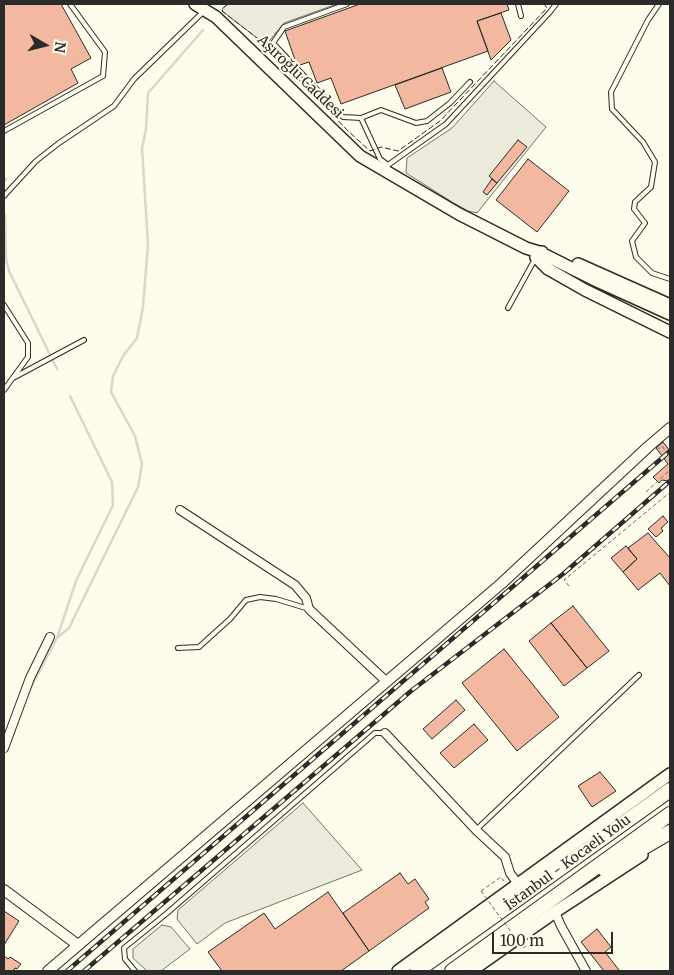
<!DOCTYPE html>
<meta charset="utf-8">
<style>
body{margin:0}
#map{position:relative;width:674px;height:975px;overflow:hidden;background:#fdfbea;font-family:Merriweather,serif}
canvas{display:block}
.frame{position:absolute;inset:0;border:5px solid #2b2b2b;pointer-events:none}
.north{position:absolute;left:20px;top:20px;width:50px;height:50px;-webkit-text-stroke:4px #fdfbea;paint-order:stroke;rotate:98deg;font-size:14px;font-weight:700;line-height:20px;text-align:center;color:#2b2b2b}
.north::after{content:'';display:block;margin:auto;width:18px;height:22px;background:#2b2b2b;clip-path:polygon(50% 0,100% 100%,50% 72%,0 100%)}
.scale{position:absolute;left:492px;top:932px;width:121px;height:22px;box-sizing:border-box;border:2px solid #2b2b2b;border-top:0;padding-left:6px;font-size:15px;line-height:18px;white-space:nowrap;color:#2b2b2b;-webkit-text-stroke:4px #fdfbea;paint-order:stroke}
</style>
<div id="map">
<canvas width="674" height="975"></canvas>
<div class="frame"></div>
<div class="north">N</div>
<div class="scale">100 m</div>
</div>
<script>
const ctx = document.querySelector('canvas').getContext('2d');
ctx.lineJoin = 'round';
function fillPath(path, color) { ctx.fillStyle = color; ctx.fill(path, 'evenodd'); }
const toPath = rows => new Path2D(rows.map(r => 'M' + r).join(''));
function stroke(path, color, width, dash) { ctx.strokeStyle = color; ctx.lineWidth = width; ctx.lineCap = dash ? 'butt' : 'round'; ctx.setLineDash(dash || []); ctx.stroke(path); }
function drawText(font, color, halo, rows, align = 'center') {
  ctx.font = font + ' Merriweather,serif'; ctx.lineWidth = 4; ctx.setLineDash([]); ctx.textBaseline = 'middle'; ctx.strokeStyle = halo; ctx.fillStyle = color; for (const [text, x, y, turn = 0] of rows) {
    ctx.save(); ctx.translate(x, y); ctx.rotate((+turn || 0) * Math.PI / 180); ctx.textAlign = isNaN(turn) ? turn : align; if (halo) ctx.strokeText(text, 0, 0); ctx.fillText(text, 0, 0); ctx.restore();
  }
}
const green = toPath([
 [228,4,337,4,284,23,266,45,222,11,223,8,228,4],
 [303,803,362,870,225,923,197,944,177,919,178,910,303,803],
 [162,925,171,927,190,949,161,971,147,971,133,958,133,949,162,925]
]);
fillPath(green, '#ecebdb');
stroke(green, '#74746e', 1);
const parking = toPath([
 [494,81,546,127,477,213,468,211,452,202,406,173,407,158,452,128,494,81]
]);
fillPath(parking, '#eceadb');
stroke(parking, '#74746e', 1);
stroke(toPath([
 [4,181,6,179],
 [5,215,6,259,9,271,57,369],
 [57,638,69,628,138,487,142,464,135,436,111,392,113,376,123,356,137,338,143,307,148,245,142,148,146,129,148,93,203,30],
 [28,693,57,638,76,581,113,505,112,482,70,396]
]), '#d8d7c9', 2.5);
const building = toPath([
 [4,4,61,4,91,58,71,69,78,83,4,125,4,4],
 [360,4,507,4,509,10,477,21,488,51,341,104,331,78,317,83,309,62,297,66,285,31,360,4],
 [501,13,511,40,491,60,477,21,501,13],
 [442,68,451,92,405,109,395,85,442,68],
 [518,140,527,147,497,183,489,176,518,140],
 [528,159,569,191,537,232,496,200,528,159],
 [492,179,497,183,487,195,483,192,492,179],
 [663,442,670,451,670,479,668,481,662,480,659,483,653,477,668,464,656,448,663,442],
 [663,516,668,522,661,528,663,531,656,537,648,529,663,516],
 [648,533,670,558,670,586,660,573,638,590,623,572,637,559,628,548,648,533],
 [626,546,637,559,623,572,611,558,626,546],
 [573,606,609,651,587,668,551,623,573,606],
 [551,623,587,668,564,686,529,641,551,623],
 [504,649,559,717,517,751,462,683,504,649],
 [456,700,465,710,432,739,423,729,456,700],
 [474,724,488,740,454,768,440,753,474,724],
 [600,772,616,791,592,807,578,786,600,772],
 [400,873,408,884,415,879,429,899,425,902,429,908,369,951,343,913,400,873],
 [328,892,369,951,341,971,222,971,208,952,264,913,275,929,328,892],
 [4,911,19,921,4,945,4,911],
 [597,929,611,947,605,952,619,970,617,971,604,971,581,942,597,929],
 [4,956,8,959,10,957,21,964,17,969,15,968,13,971,4,971,4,956]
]);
fillPath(building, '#f2b8a0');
stroke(building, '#2b2b2b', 1);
const lane = toPath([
 [347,4,284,27,273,43,343,117,361,118],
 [518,4,521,16],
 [659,4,648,20,611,92,612,109,643,142,655,162,651,187,635,202,634,209,645,223,632,241,636,257,652,273,670,279],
 [4,131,103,76,105,52,70,4],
 [388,165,380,159,361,118,381,110,416,123,427,121,450,103,470,82],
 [386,169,388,165,446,124,550,12,556,4],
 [4,196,36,161,59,143,114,106,134,79,203,12],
 [4,305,28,343,28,357,4,390],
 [508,308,535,259],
 [13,378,84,340],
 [178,648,199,647,230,619,246,600,260,597,276,599,309,609],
 [476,830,639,675],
 [135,971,125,959,124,948,166,914,375,733,385,733]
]);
const street = toPath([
 [180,510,295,585,306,598,309,609,387,682],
 [385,733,476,830,505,857,510,873,518,884],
 [4,748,30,678,50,637],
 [555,912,561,926,586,971]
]);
const secondary = toPath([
 [4,890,78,945],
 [48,971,502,583,649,446,670,428]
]);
const primary = toPath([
 [195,4,216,17,360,156,459,214,526,248,539,252,597,281,670,314],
 [542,252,539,252,536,257,548,269,585,290,670,332],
 [578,264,670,305],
 [398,971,670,774],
 [471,971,555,912,642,855]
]);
const highway = toPath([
 [605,870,670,832],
 [417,971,670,790],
 [452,971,670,814]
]);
stroke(lane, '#2b2b2b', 6);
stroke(street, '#2b2b2b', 10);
stroke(secondary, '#2b2b2b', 12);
stroke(primary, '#2b2b2b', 14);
stroke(highway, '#2b2b2b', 16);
stroke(toPath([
 [646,492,670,470],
 [569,586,564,580,668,494,670,494],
 [481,891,501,877,504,881],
 [523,948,539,937,538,935]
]), '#6a6964', 1, [4, 2.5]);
stroke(lane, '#fdfbea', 4);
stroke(street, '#fdfbea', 8);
stroke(secondary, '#fdfbea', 10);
stroke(primary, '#fdfbea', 11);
stroke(highway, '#fdfbea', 14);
const rail = toPath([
 [67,971,670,451],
 [84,971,411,691,563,574,670,481]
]);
stroke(rail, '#2b2b2b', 4.5);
stroke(rail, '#fdfbea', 2.5, [8]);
stroke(toPath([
 [657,450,662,446,670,457],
 [481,891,523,948]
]), '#6a6964', 1, [4, 2.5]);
stroke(toPath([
 [228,4,223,8,222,11,266,45,348,131,370,151,381,147,398,151,440,121,547,8,544,4]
]), '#2b2b2b', 1, [6, 2.5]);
drawText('14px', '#2b2b2b', '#fdfbea', [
 ["Aşıroğlu Caddesi",300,77,44],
 ["İstanbul - Kocaeli Yolu",568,863,-36]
]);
</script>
